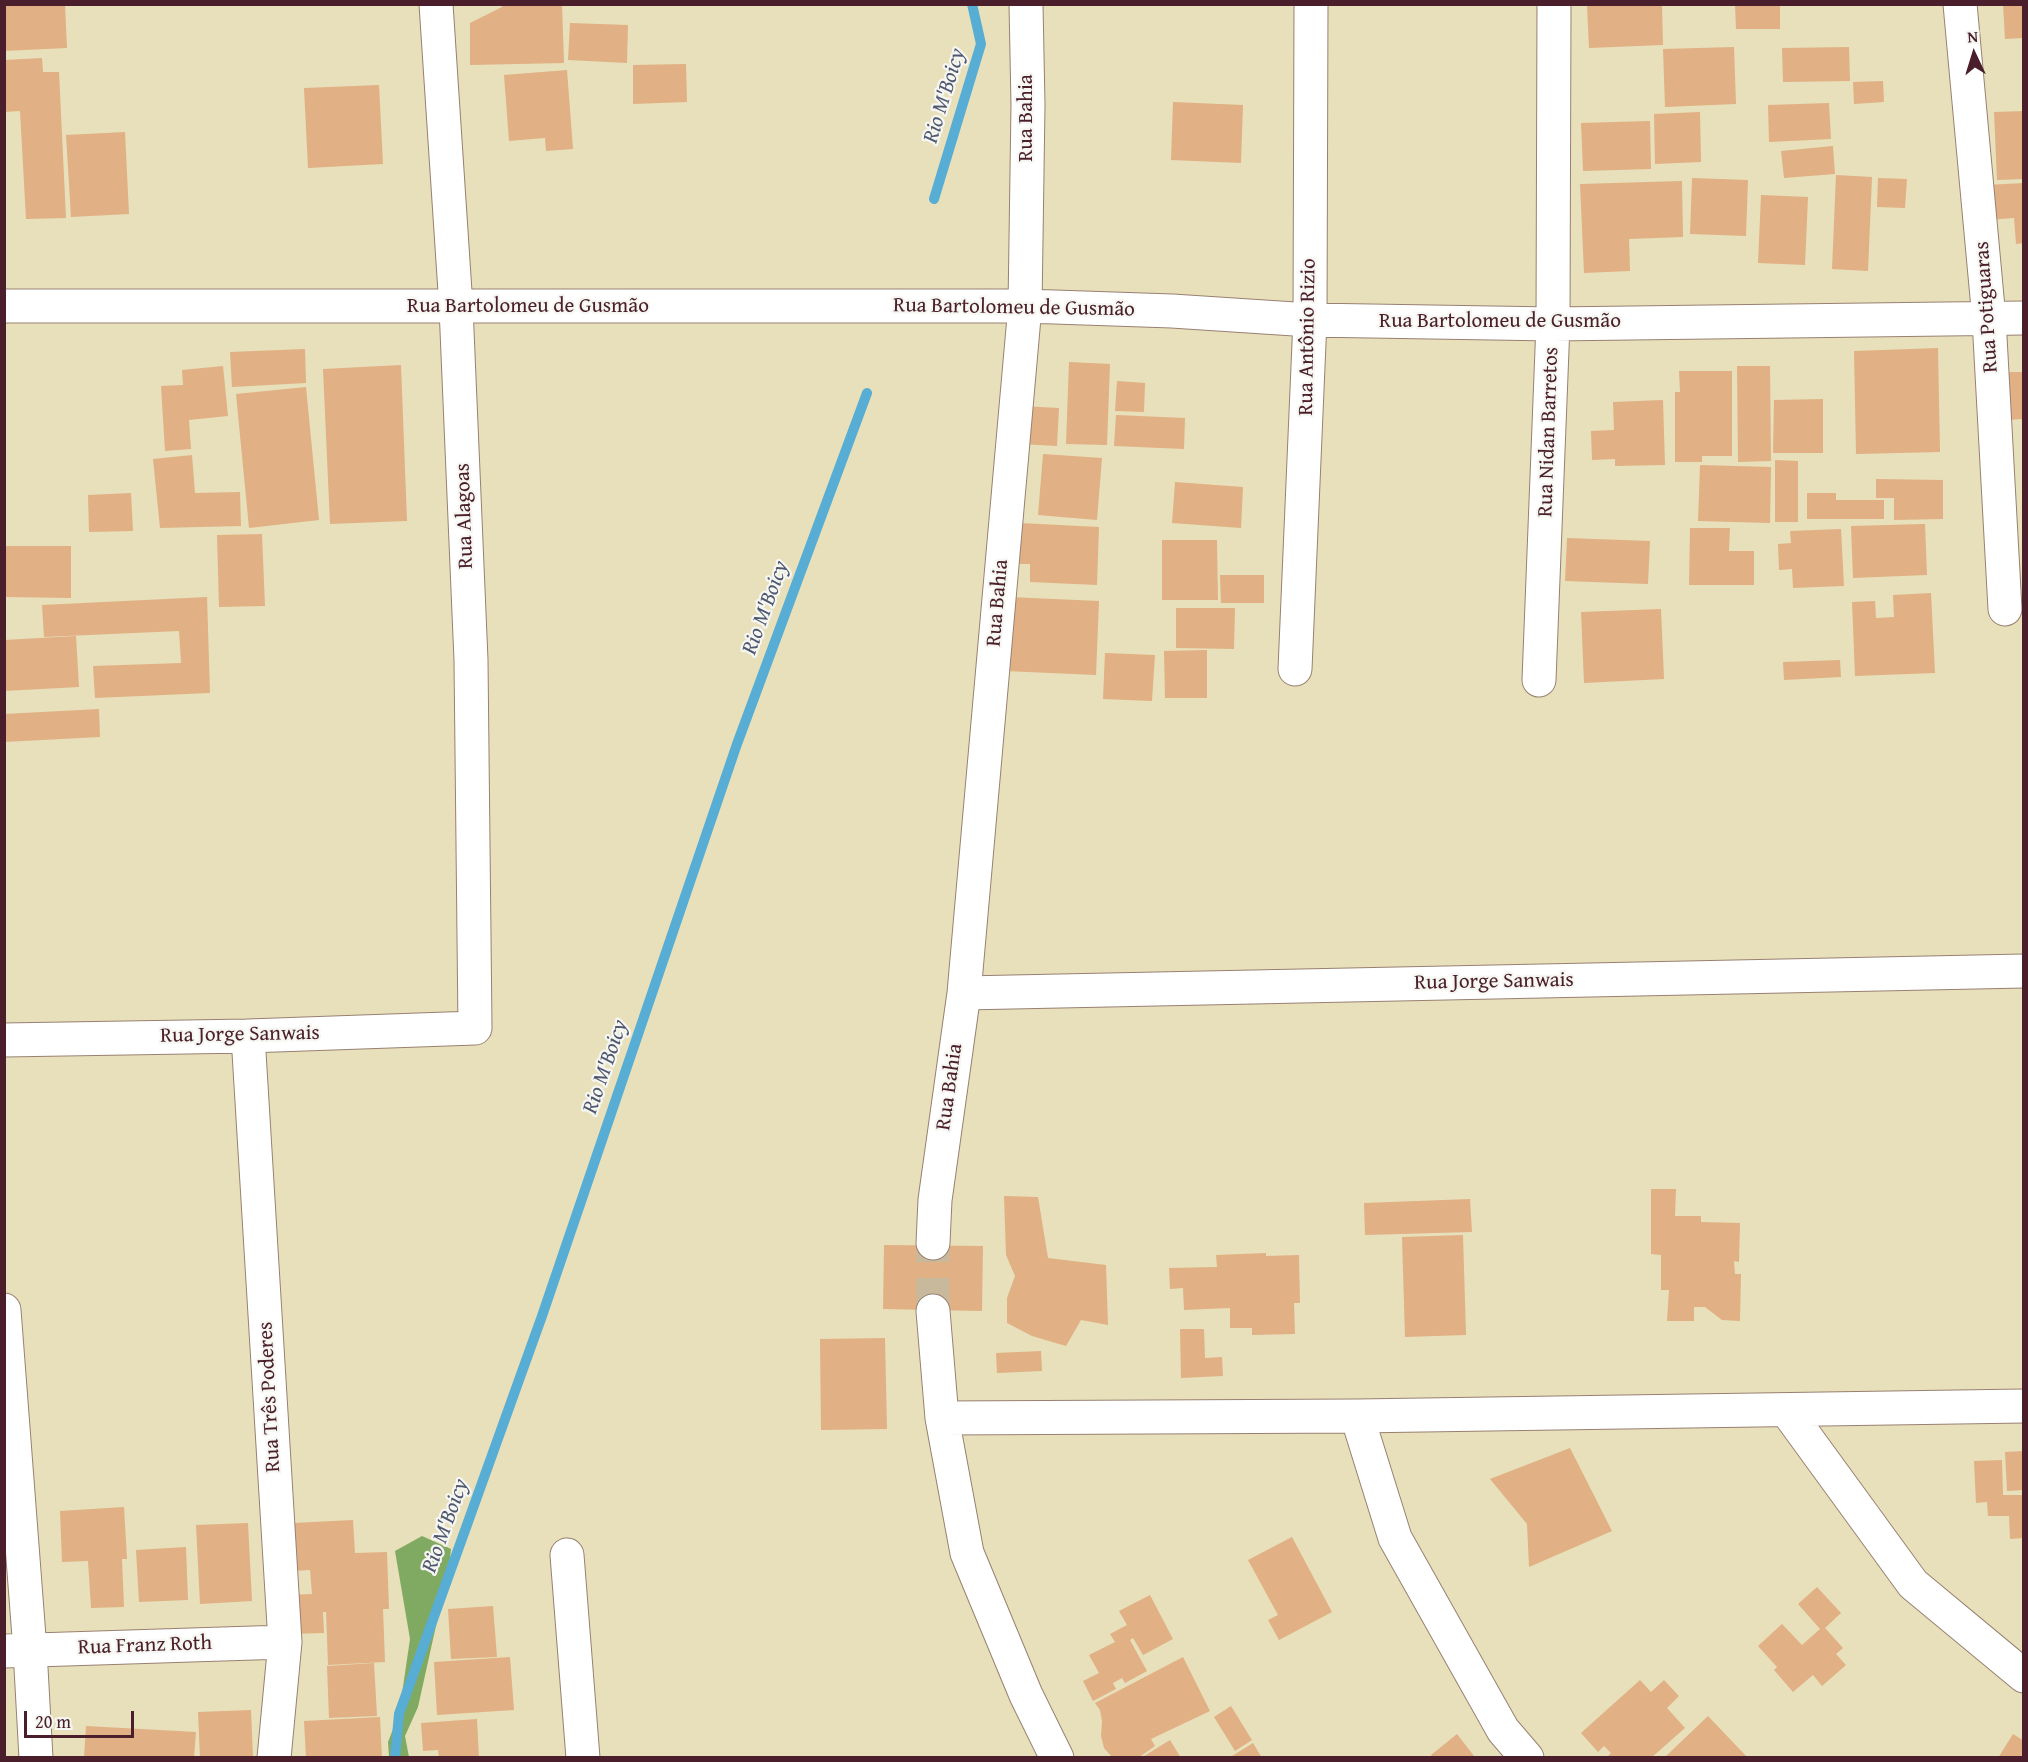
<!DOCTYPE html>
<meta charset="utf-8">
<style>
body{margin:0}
#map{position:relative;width:2028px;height:1762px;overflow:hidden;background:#e7e0ba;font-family:"Gentium Book Plus",serif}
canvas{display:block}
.frame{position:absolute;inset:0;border:6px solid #4a1f2b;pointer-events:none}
.north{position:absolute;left:1944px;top:24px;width:60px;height:60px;-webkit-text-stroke:4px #f6f6f2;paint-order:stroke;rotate:356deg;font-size:16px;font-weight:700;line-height:24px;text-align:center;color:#4a1f2b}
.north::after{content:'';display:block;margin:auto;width:21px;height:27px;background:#4a1f2b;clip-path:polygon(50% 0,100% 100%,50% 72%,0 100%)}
.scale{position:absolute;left:24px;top:1711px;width:110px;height:27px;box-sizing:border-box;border:3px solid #4a1f2b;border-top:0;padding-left:8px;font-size:18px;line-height:21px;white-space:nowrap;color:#4a1f2b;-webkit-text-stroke:4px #f6f6f2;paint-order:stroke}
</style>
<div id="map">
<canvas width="2028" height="1762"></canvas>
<div class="frame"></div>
<div class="north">N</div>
<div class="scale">20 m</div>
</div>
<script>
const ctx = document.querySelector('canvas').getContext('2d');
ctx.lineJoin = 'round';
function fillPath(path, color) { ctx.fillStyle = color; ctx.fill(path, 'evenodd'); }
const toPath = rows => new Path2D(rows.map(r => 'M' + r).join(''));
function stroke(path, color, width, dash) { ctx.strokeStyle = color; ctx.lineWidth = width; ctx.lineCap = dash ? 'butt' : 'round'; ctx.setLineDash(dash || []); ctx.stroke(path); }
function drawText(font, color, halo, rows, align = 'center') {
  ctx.font = font + ' "Gentium Book Plus",serif'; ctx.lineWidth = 4.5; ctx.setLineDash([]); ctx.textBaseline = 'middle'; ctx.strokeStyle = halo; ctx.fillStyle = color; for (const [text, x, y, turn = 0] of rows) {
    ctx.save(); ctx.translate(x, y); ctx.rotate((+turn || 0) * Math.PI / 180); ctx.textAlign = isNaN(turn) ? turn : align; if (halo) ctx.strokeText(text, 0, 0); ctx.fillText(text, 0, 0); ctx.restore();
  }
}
fillPath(toPath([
 [422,1536,451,1549,449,1567,418,1707,405,1736,409,1757,389,1757,388,1742,399,1714,410,1639,395,1551]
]), '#80aa62');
stroke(toPath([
 [934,199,981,44,972,4],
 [395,1758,399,1714,542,1316,737,744,867,393]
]), '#57add4', 10);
fillPath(toPath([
 [4,4,65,4,67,48,4,51],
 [502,4,562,4,564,63,470,65,470,23,502,7],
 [1735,4,1780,4,1780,29,1736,29],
 [2003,4,2024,4,2024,38,2005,39],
 [1587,5,1662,5,1663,45,1589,48],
 [570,23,628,25,627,63,568,60],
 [1734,47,1736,104,1665,107,1663,49],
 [1849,47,1850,81,1783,82,1782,48],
 [42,58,43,72,59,72,66,218,26,219,20,111,4,112,4,60],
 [686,64,687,102,633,104,633,65],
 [567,70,573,149,546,151,545,138,509,141,504,75],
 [1883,81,1884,102,1854,104,1853,82],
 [379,85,383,164,308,168,304,88],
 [1173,102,1243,105,1241,163,1171,160],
 [1829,103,1831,139,1769,142,1768,105],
 [2024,111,2024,179,1997,180,1994,112],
 [1700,112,1701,162,1655,164,1654,114],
 [1650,121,1651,169,1583,171,1581,123],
 [125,132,129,214,71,217,66,135],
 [1833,146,1835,174,1784,178,1781,151],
 [1836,175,1872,177,1868,271,1832,269],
 [1692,178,1748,180,1746,236,1690,234],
 [1878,178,1907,179,1905,208,1877,207],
 [1682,181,1683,237,1629,239,1630,271,1584,273,1580,184],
 [2024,183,2024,243,2016,244,2014,218,1987,220,1986,185],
 [1761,195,1808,197,1805,265,1758,263],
 [1938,348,1940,452,1856,454,1854,351],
 [305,349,306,383,232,387,230,352],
 [1069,362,1110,364,1107,445,1066,444],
 [401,365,407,521,330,524,323,369],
 [223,366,228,416,189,420,191,449,165,451,161,386,183,385,182,370],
 [1737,366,1770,366,1771,461,1738,462],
 [1679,371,1732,371,1732,456,1702,456,1702,462,1675,462,1675,392,1680,392],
 [2004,372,2024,372,2024,419,2005,420],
 [1117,381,1145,383,1144,412,1115,411],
 [306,387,319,520,249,528,236,394],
 [1823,399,1823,453,1773,453,1774,400],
 [1663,400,1665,465,1615,466,1615,459,1592,460,1591,431,1614,430,1613,402],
 [1021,406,1059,408,1057,446,1020,444],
 [1116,415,1185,418,1184,449,1114,446],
 [1043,454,1102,458,1097,520,1038,515],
 [192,455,195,493,240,492,241,526,160,528,153,459],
 [1775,460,1798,461,1798,522,1775,522],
 [1700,465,1771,467,1770,523,1698,521],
 [1876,479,1943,480,1943,519,1894,520,1894,498,1876,498],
 [1175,482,1243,487,1241,528,1172,523],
 [131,493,133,531,89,532,88,495],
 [1807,493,1836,493,1836,500,1884,500,1884,519,1807,519],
 [1020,523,1099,527,1097,585,1030,582,1030,564,1018,564],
 [1925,524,1927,575,1853,578,1851,526],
 [1690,528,1730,528,1729,551,1754,551,1754,585,1689,585],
 [1841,529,1844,586,1793,588,1792,569,1779,570,1778,544,1791,543,1790,531],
 [262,534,265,606,219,607,217,535],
 [1567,538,1650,541,1648,584,1565,581],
 [1162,540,1217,540,1218,600,1162,600],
 [4,546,71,546,71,598,4,597],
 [1220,575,1264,575,1264,603,1221,603],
 [1931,593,1935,673,1855,676,1852,602,1875,601,1876,618,1894,617,1893,595],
 [207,597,210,693,95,698,93,666,181,663,179,631,44,637,42,605],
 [1009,597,1099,601,1096,675,1005,671],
 [1176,608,1235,608,1234,649,1176,648],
 [1661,609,1664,679,1584,683,1581,612],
 [76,636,79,687,4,691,4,640],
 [1207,650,1207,698,1165,698,1164,651],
 [1105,653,1155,655,1152,701,1103,699],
 [1840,660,1841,677,1784,680,1783,662],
 [99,709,100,737,4,742,4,714],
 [1651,1189,1676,1189,1675,1216,1701,1216,1701,1222,1740,1223,1739,1262,1734,1261,1735,1274,1741,1274,1740,1321,1722,1320,1705,1307,1694,1307,1694,1321,1667,1321,1669,1290,1661,1290,1661,1255,1651,1254],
 [1004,1196,1038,1197,1048,1258,1106,1265,1108,1325,1081,1320,1066,1346,1032,1336,1007,1323,1007,1298,1015,1276,1006,1255],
 [1470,1199,1472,1232,1365,1235,1364,1203],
 [1463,1235,1466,1335,1405,1337,1402,1237],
 [884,1245,983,1246,982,1311,883,1309],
 [1266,1253,1266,1256,1299,1255,1300,1303,1294,1303,1295,1334,1252,1335,1252,1328,1230,1328,1230,1308,1184,1310,1183,1288,1170,1289,1169,1268,1217,1267,1216,1255],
 [1180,1329,1204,1329,1205,1358,1222,1357,1223,1376,1181,1378],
 [885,1338,887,1429,821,1430,820,1339],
 [1041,1351,1042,1371,997,1373,996,1353],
 [1570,1448,1612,1531,1529,1567,1527,1524,1490,1479],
 [2024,1451,2024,1490,2007,1491,2005,1452],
 [2002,1460,2003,1495,2024,1495,2024,1538,2010,1539,2009,1516,1988,1516,1987,1502,1976,1503,1974,1461],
 [124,1507,127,1559,122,1559,124,1607,91,1608,88,1561,62,1562,60,1511],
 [353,1520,355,1553,387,1552,389,1609,383,1609,385,1662,328,1665,326,1612,323,1612,324,1633,290,1634,287,1595,312,1594,310,1570,292,1571,294,1523],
 [248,1523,252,1601,200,1604,196,1525],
 [1292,1537,1332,1612,1279,1640,1268,1620,1278,1615,1248,1560],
 [186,1547,188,1600,139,1602,136,1550],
 [1817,1587,1841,1613,1825,1628,1843,1648,1836,1654,1846,1665,1822,1686,1813,1675,1793,1692,1774,1670,1777,1667,1758,1646,1782,1624,1802,1645,1820,1629,1798,1604],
 [1150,1595,1173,1639,1143,1655,1133,1638,1130,1640,1147,1671,1125,1683,1122,1678,1113,1683,1116,1689,1093,1701,1083,1681,1099,1673,1089,1655,1115,1642,1110,1634,1127,1625,1119,1611],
 [493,1606,497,1657,451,1659,448,1609],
 [510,1657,514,1710,437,1715,434,1662],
 [1183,1657,1210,1711,1151,1739,1155,1746,1138,1758,1113,1758,1104,1748,1101,1736,1102,1721,1100,1710,1095,1703],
 [374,1663,377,1716,329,1718,327,1666],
 [1640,1680,1651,1692,1664,1680,1679,1696,1667,1708,1685,1728,1651,1758,1606,1758,1611,1753,1604,1746,1598,1752,1581,1733],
 [1231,1706,1252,1740,1235,1751,1214,1717],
 [251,1710,253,1758,200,1758,198,1712],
 [1708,1716,1748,1758,1664,1758],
 [380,1717,382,1758,306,1758,304,1721],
 [477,1719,479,1758,439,1758,438,1750,423,1751,421,1723],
 [86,1726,196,1732,194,1758,84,1758],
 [1457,1734,1474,1756,1433,1758,1431,1755],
 [2013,1734,2024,1741,2022,1758,1998,1758],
 [1170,1740,1181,1758,1141,1758],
 [1253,1743,1262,1758,1229,1758]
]), '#e1b084');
stroke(toPath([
 [933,1311,933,1243]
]), '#c8b99d', 33, [33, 16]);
const street = toPath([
 [1960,4,1989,319,2005,609],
 [4,306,1025,306,1172,311,1310,320,1553,324,2024,318],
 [1295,669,1310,320,1311,4],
 [1539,680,1553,324,1554,4],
 [964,993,2024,971],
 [248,1036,285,1642,274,1758],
 [4,1040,248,1036,475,1028,471,660,456,307,436,4],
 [933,1243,935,1200,964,993,1025,306,1028,105,1026,4],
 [4,1310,30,1650,36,1758],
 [933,1311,942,1418,967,1553,1026,1695,1057,1758],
 [1787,1411,1913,1584,2024,1676],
 [1357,1416,1395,1538,1503,1730,1527,1758],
 [942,1418,1357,1416,2024,1406],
 [567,1555,583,1758],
 [4,1651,285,1642]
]);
stroke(street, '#988072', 35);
stroke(street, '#fff', 33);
drawText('21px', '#4a1f2b', '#f6f6f2', [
 ["Rua Bahia",1027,118,-90],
 ["Rua Bartolomeu de Gusmão",528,307],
 ["Rua Potiguaras",1987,307,-94],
 ["Rua Bartolomeu de Gusmão",1014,308,1],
 ["Rua Bartolomeu de Gusmão",1500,322],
 ["Rua Antônio Rizio",1308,337,-89],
 ["Rua Nidan Barretos",1549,432,-88],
 ["Rua Alagoas",465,516,-92],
 ["Rua Bahia",998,603,-85],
 ["Rua Jorge Sanwais",1494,982,-1],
 ["Rua Jorge Sanwais",240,1035,-1],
 ["Rua Bahia",950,1087,-82],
 ["Rua Três Poderes",270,1397,-93],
 ["Rua Franz Roth",145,1646,-2]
]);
drawText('italic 22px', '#4f586f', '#f6f6f2', [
 ["Rio M'Boicy",945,96,-73],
 ["Rio M'Boicy",766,608,-70],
 ["Rio M'Boicy",606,1067,-71],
 ["Rio M'Boicy",446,1526,-70]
]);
</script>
